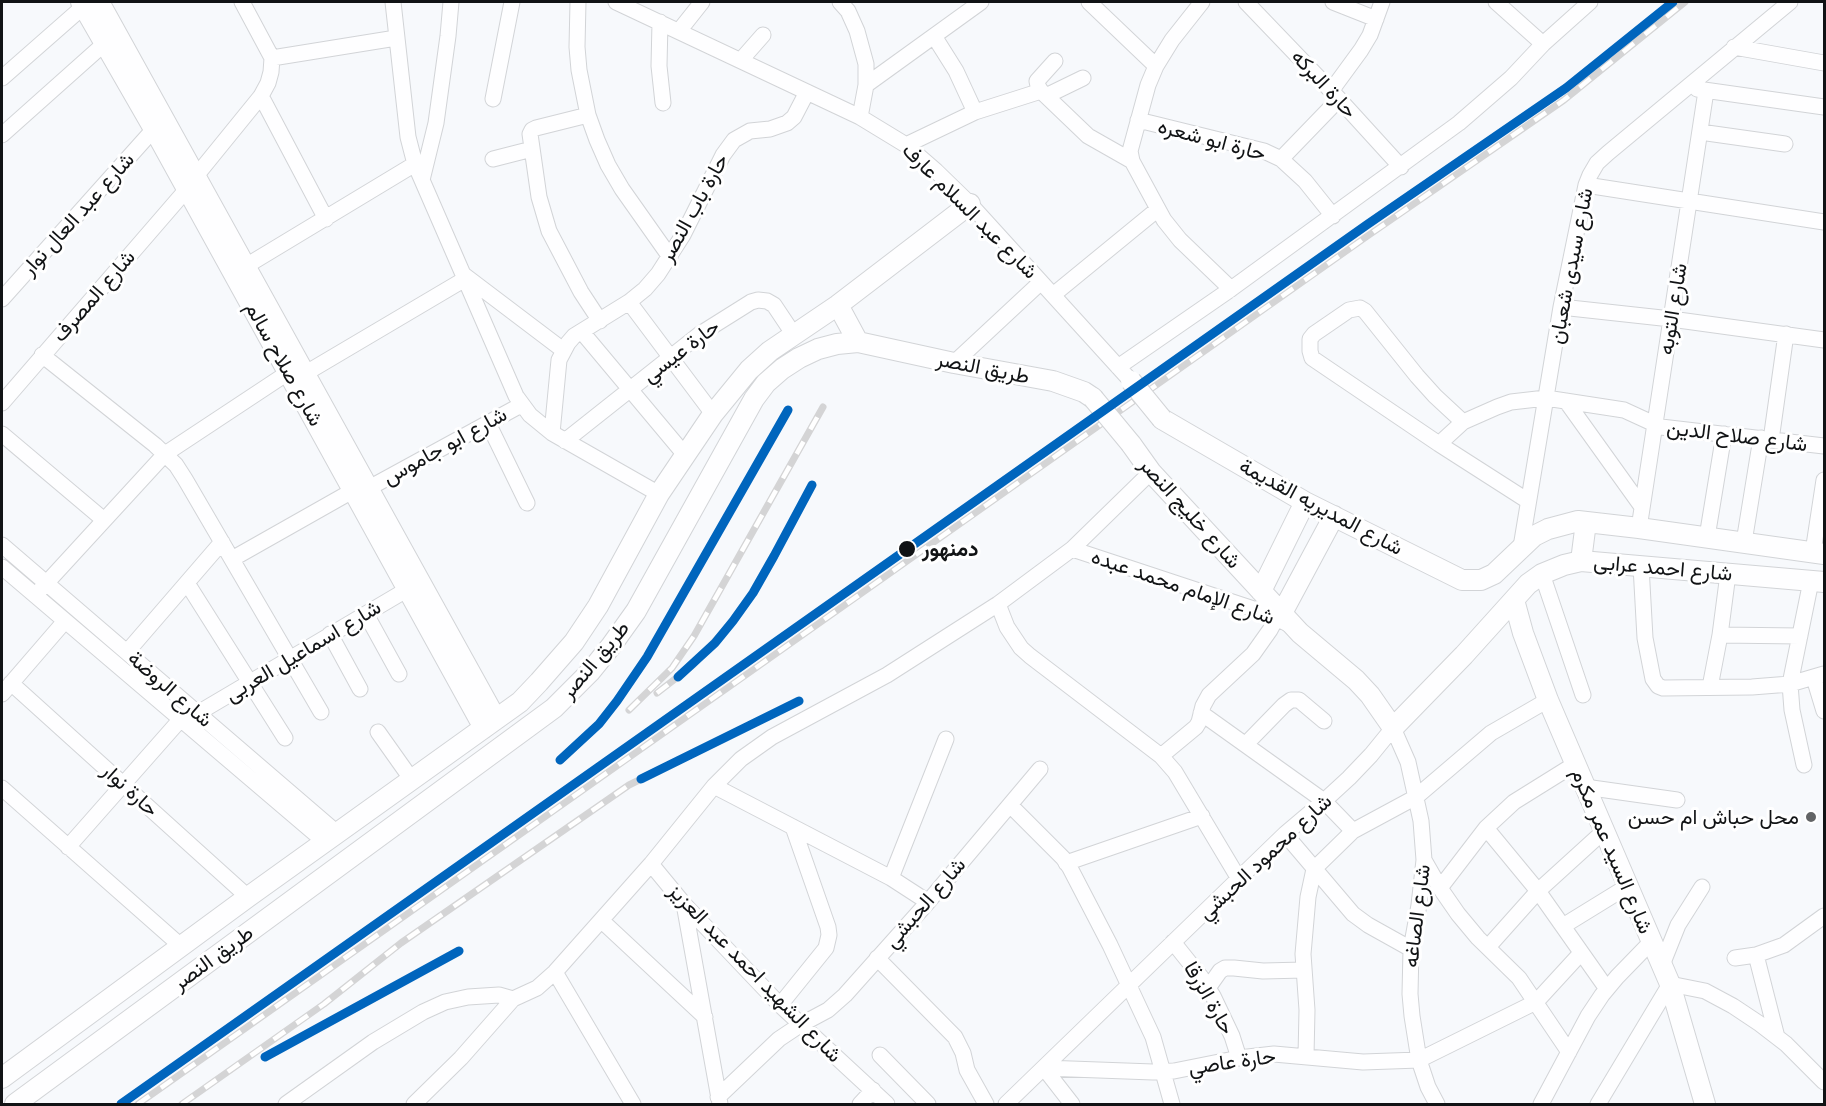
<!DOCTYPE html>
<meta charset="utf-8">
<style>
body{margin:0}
#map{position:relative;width:1826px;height:1106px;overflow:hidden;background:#f7f9fc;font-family:"Golos Text",sans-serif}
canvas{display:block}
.frame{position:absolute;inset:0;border:3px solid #111315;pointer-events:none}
</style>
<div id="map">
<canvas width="1826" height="1106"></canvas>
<div class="frame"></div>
</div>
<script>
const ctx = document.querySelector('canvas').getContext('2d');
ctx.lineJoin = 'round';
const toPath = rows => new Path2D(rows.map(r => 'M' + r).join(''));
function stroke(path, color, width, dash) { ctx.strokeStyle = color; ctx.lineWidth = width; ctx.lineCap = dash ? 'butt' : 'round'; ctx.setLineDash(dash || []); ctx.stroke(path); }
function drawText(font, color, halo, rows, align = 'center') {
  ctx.font = font + ' "Golos Text",Vazirmatn,sans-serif'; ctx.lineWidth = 6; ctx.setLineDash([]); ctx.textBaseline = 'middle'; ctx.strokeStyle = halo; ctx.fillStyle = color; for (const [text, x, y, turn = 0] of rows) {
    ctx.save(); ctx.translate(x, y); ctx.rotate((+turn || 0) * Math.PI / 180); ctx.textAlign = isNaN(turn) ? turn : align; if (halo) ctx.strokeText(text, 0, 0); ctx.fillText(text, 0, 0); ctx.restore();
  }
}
const minor = toPath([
 [242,2,272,58,396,38],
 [393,2,408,137,415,164,516,396,530,415,552,433,659,494],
 [578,2,577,47,579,70,588,115,597,140,608,165,622,189,670,257],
 [616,2,860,117,906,145,936,171,970,204,1131,381],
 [840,2,848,11,857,31,866,64,866,85,860,117],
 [1089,2,1156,66],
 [1202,2,1172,40,1156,66,1148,85,1130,151,1132,161,1164,220,1180,240,1231,289],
 [1246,2,1339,99,1401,167],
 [1333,2,1376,19],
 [1496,2,1543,44],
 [660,22,659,66,663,103],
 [679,31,702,2],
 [934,36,956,71,975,112],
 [1734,47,1824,63],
 [741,60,763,35],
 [1055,61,1037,81,1038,86,1041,91,1088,136,1132,161],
 [2,78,84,6],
 [866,85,981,2],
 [1697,89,1824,107],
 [1331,91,1361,50,1370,35,1382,2],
 [261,96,326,219],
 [1046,96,1083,78],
 [493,99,512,2],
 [588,115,536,128,532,130,530,134,539,197,549,231,581,292,600,321],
 [1138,120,1264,151,1281,159,1305,181,1333,216],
 [1700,132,1785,144],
 [2,135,104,44],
 [906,145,975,112,1041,91],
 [493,159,532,149],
 [1281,159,1339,99],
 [196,176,261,96,268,83,271,72,272,58],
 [422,180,436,123,448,36,451,2],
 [1586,185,1824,222],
 [246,266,415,164],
 [464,275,563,350],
 [1053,295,1158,209],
 [2,299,154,129],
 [629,302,713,414],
 [1561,307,1671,319,1824,340],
 [582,332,685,455],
 [42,355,155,445,176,465,185,479,321,712],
 [954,363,1041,282],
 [1118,367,1231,289,1459,123,1511,78,1543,44,1590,2],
 [306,373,465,279],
 [1566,401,1642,507],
 [2,403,187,189],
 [1463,422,1435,396,1417,376,1365,311,1360,308,1349,310,1314,334,1310,339,1310,351,1312,358,1439,444,1528,501],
 [488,423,527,503],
 [552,433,559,360,568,343,574,336,629,302,645,289,658,274,683,235,723,155,734,140,750,131,770,129,787,123,794,117,807,92],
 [2,434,104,520],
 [1771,440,1786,334],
 [565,441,700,334,751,302,758,300,767,301,774,305,794,335],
 [1439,444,1463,422,1497,407,1511,402,1546,398,1624,410,1661,427,1824,446],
 [369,488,521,405],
 [1639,528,1706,91],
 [1707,537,1724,434],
 [1744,542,1761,438],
 [2,545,337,833],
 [1521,547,1561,307,1586,185,1590,175,1597,163,1608,153,1790,2],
 [1072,549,1266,613,1288,624],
 [1813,552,1824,480],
 [232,559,354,490],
 [1641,566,1645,638,1653,679,1658,686,1663,688,1752,687,1790,684,1824,674],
 [2,567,325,842],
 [1542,574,1583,695],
 [187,583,285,738],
 [41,589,165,454,289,372],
 [998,604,1007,627,1021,648,1030,656,1161,756,1175,772,1239,879],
 [366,614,399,674],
 [330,634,360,689],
 [1720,635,1800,636],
 [127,652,222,542],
 [1814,678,1824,711],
 [11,683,248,897],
 [1710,687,1720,635,1728,574],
 [2,694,65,621],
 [198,713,408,589],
 [1201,713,1324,801,1353,831],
 [378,732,412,780],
 [1246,744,1284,705,1291,700,1299,700,1324,721],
 [1161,756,1196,727,1199,722,1203,706,1209,695,1253,654,1270,630,1277,617],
 [1804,765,1792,710,1790,684,1811,581],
 [714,786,891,878,928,902],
 [1585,787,1677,800],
 [2,788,181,946],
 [1010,805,1063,858,1070,868,1110,945,1153,1037,1172,1104],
 [1486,828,1538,891,1607,989],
 [1285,834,1353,914,1368,925,1411,949],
 [68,847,180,720],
 [1424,860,1440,888,1458,914,1478,938,1519,978,1569,1052],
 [1066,863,1202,816],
 [651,864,684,904,780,1005,887,1104],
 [891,878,946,739],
 [1440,888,1486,828,1514,802,1575,764],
 [684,904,720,1104],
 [602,921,705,1017],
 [1563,926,1628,886],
 [1173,942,1201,977,1213,996,1232,1036,1239,1058],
 [1488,947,1538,891,1604,831],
 [1756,955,1777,1037],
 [877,958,955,1037,963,1053,967,1070,986,1104],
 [1735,958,1756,955,1784,945,1824,916],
 [1662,965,1678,925,1702,887],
 [555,972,633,1104],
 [1208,988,1220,971,1225,968,1234,968,1263,971,1304,970],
 [780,1005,826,948,829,935,828,927,793,827],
 [880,1055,928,1104],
 [1306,1056,1307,1010,1303,954,1308,897,1314,869,1353,831,1416,797,1491,733,1548,700],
 [1044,1068,1153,1072,1174,1071,1239,1058,1274,1054,1363,1062,1419,1060,1536,1002,1581,953],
 [1044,1068,1072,1104],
 [718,1097,779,1039,800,1025,828,1010,845,995,928,902,1040,769],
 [286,1104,373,1042,423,1012,445,1002,468,997,499,995,513,999],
 [414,1104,461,1058,513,999,537,988,555,972,651,864,714,786,741,759,772,737,887,675,998,604,1072,549,1151,472],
 [860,1104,873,1090],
 [1006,1104,1285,834,1324,801,1349,778,1371,755,1393,728,1408,762,1421,821,1424,860,1419,905,1411,949,1410,994,1412,1016,1419,1060,1428,1087,1437,1104],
 [1541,1104,1588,1016,1602,995,1617,977,1651,942],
 [1598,1104,1670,984,1705,991,1733,1006,1760,1024,1786,1044,1824,1082]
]);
const major = toPath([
 [81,2,154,129,484,728],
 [99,2,496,719],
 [838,305,858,342],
 [1162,419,1305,502,1462,580,1481,580,1494,574,1534,536,1548,529,1578,521,1639,528,1824,554],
 [1131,444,1151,472,1300,633,1356,680,1370,695,1393,728,1464,655,1528,584,1542,574,1564,565,1581,561,1824,582],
 [1581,561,1586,522],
 [1261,591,1305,502],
 [1514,600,1523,633,1548,700,1670,984,1705,1104],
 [1282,613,1334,516],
 [2,1078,248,897,520,702,539,682,574,642,598,606,659,494,713,414,749,370,770,351,838,305,970,204],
 [15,1104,554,708,590,672,611,646,636,611,754,399,766,383,782,369,799,358,818,349,837,344,858,342,954,363,1053,381,1084,392,1093,398]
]);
stroke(minor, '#d2d4d7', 17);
stroke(major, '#d2d4d7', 22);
stroke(minor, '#fefeff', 15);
stroke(major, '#fefeff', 20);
const rail = toPath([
 [657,693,693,665,733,621,753,593,774,556,812,485],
 [629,710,672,668,694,636,823,407],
 [560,761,599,724,617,701,647,657,788,410],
 [265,1057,459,951],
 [138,1104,1366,237,1564,100,1685,2],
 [182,1104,324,1004,401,943,629,785,799,701]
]);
stroke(rail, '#d4d4d5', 7);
stroke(rail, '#fff', 4.5, [14]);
const majorBridge = toPath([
 [1131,381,1162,419],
 [1093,398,1131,444]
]);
stroke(majorBridge, '#d2d4d7', 22, []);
stroke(majorBridge, '#fefeff', 20);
stroke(toPath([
 [678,677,715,643,733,621,753,593,774,556,812,485],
 [560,760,599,724,617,701,647,657,788,410],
 [641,779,799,701],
 [265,1057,459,951],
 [121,1104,1368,224,1566,88,1673,2]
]), '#0065bd', 9);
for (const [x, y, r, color] of [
 [907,549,9,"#111315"],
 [1811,817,6,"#626466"]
]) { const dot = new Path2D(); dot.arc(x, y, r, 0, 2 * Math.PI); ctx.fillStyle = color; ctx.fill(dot); stroke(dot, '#fff', 2); }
drawText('21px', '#111315', '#fff', [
 ["حارة البركه",1324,84,47],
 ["حارة ابو شعره",1212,140,15],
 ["حارة باب النصر",694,208,-61],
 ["شارع عبد السلام عارف",970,211,45],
 ["شارع عبد العال نوار",78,214,-48],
 ["شارع سيدى شعبان",1571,266,-79],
 ["شارع المصرف",94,296,-49],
 ["شارع التوبه",1673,309,-81],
 ["حارة عيسي",681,351,-37],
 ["شارع صلاح سالم",284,364,61],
 ["طريق النصر",983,368,11],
 ["شارع صلاح الدين",1737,436,7],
 ["شارع ابو جاموس",445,446,-29],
 ["شارع المديريه القديمة",1321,507,28],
 ["شارع خليج النصر",1190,513,48],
 ["شارع احمد عرابى",1663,568,5],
 ["شارع الإمام محمد عبده",1183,587,19],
 ["شارع اسماعيل العربى",303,651,-31],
 ["طريق النصر",595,660,-50],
 ["شارع الروضة",170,689,41],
 ["حارة نوار",130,790,42],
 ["شارع السيد عمر مكرم",1612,851,67],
 ["شارع محمود الحبشي",1265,857,-43],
 ["شارع الحبشي",925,903,-49],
 ["شارع الصاغه",1417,916,-83],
 ["طريق النصر",213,958,-36],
 ["شارع الشهيد احمد عبد العزيز",755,973,46],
 ["حارة الزرقا",1209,998,60],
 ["حارة عاصي",1232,1062,-8]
]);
drawText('bold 21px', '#111315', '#fff', [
 ["دمنهور",922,549]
], 'left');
drawText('21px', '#111315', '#fff', [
 ["محل حباش ام حسن",1799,817]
], 'right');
</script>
